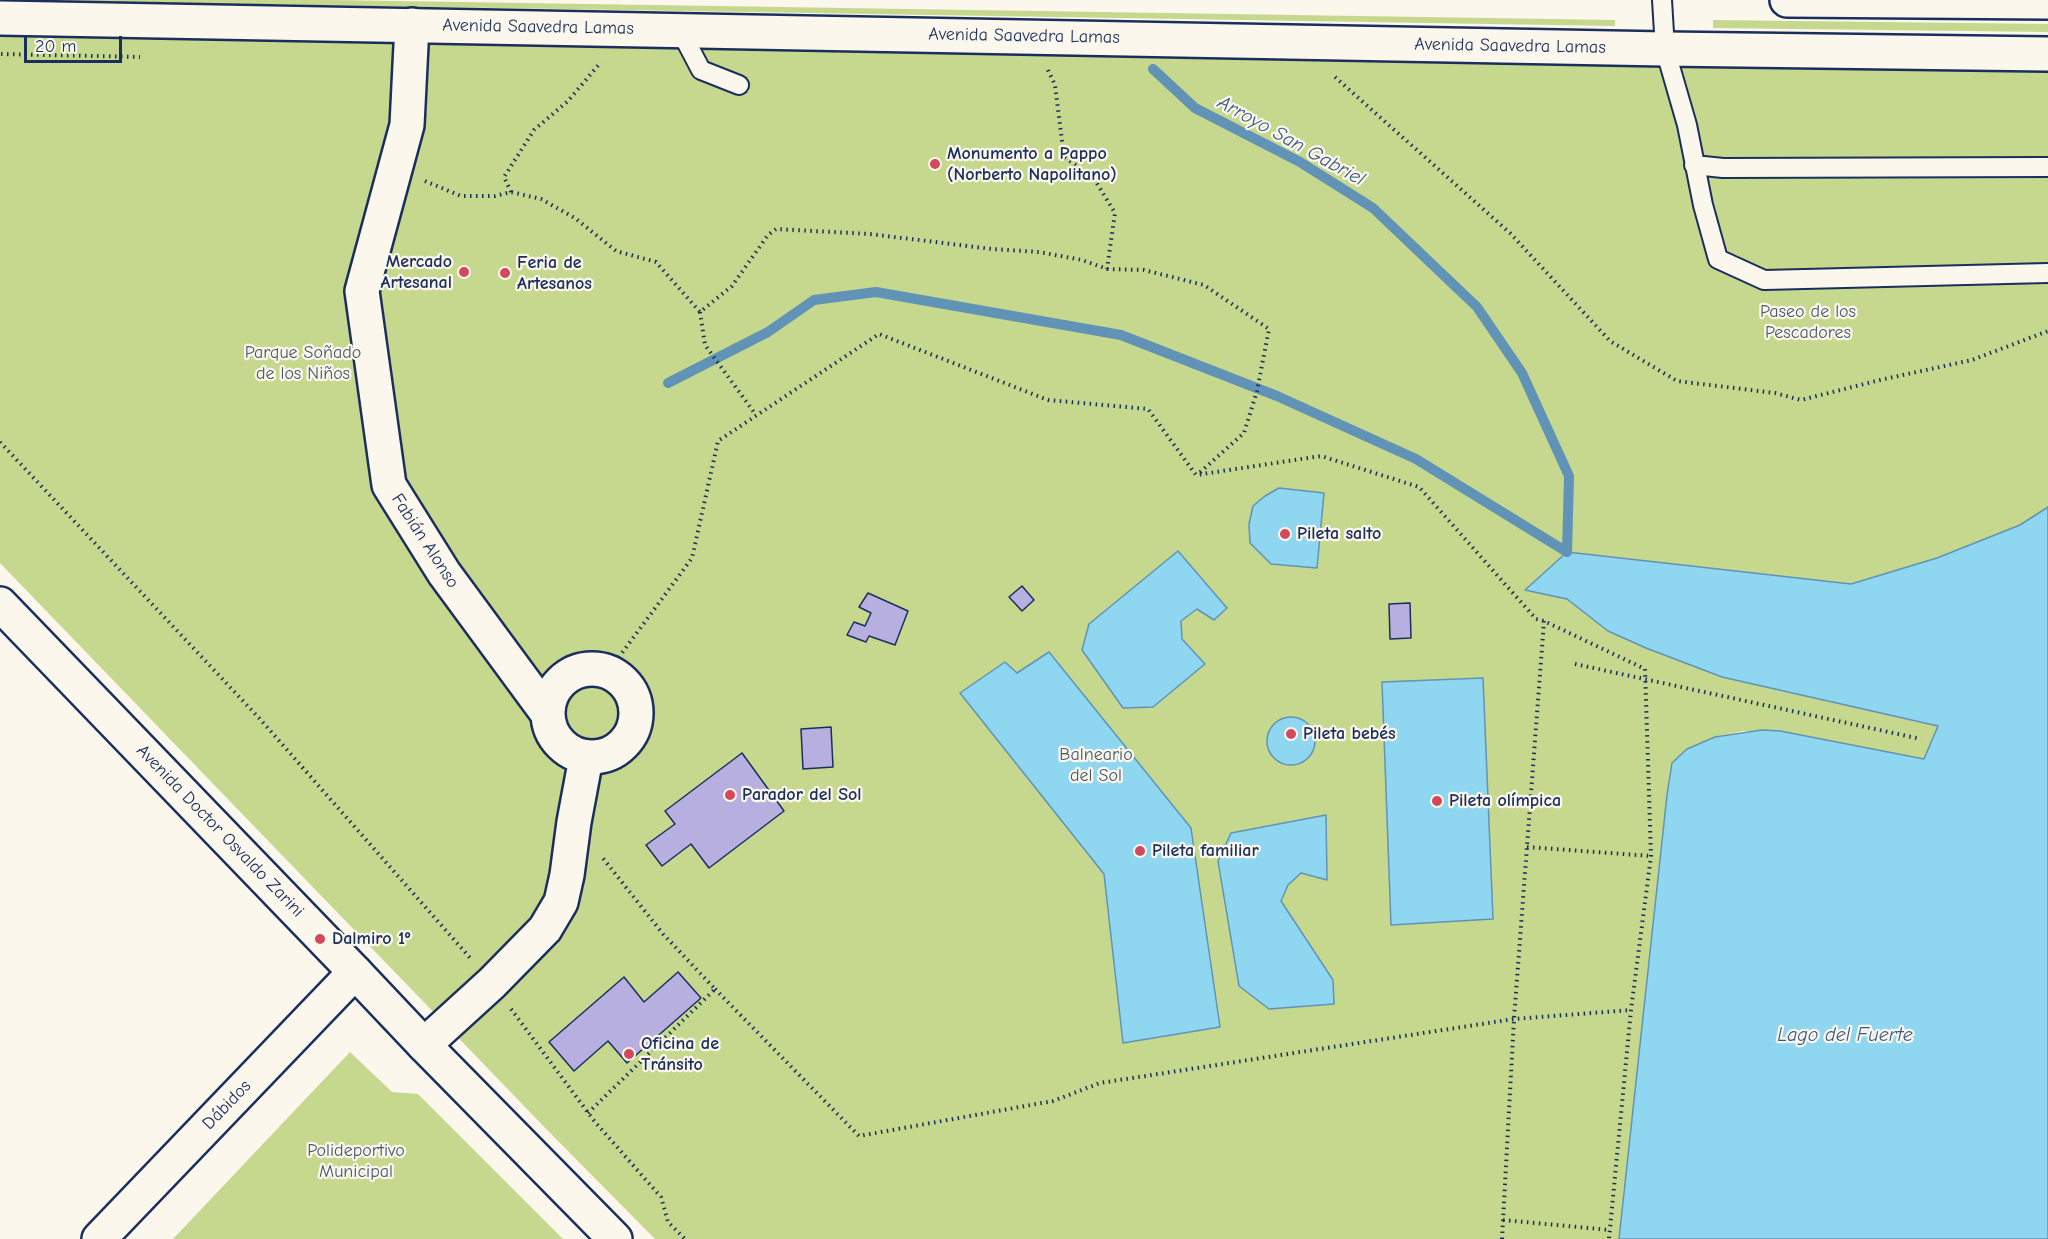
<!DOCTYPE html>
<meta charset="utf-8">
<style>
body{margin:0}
#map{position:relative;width:2048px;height:1239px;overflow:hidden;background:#fbf7ec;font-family:"Comic Neue",sans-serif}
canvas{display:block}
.scale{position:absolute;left:24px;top:36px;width:98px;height:27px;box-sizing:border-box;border:3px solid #1b2f5e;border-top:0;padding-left:8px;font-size:18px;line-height:21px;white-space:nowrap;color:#1b2f5e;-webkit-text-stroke:4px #fbf7ec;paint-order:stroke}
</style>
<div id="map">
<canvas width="2048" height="1239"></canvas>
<div class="scale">20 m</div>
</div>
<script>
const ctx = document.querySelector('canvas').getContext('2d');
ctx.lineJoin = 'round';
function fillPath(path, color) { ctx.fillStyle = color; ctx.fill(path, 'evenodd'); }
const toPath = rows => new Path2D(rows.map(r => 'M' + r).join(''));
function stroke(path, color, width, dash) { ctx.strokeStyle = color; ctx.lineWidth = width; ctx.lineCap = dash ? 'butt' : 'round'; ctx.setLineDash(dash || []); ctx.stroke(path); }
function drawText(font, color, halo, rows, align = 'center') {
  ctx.font = font + ' "Comic Neue",sans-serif'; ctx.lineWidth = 4.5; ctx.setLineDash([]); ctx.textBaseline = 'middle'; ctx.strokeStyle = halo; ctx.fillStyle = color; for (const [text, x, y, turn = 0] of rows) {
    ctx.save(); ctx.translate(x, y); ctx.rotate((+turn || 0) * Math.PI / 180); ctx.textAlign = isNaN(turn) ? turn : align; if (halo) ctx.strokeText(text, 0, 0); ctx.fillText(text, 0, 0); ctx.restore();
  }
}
fillPath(toPath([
 [0,0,331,0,1615,20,1615,26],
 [1713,20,2048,24,2048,32,1713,28],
 [0,33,2048,68,2048,507,2020,525,1937,558,1851,584,1567,552,1526,590,1567,599,1608,631,1722,677,1938,725,1924,759,1780,731,1743,731,1715,737,1667,795,1619,1239,655,1239,554,1137,0,563],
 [350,1052,392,1092,418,1094,563,1239,173,1239]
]), '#c6d88d');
const water = toPath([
 [1279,488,1324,493,1317,568,1271,564,1250,543,1249,524,1253,506,1265,496,1279,488],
 [2048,507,2048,1239,1619,1239,1667,795,1672,763,1687,749,1715,737,1762,730,1780,731,1924,759,1938,726,1722,677,1646,648,1608,631,1567,599,1525,590,1567,552,1851,584,1937,558,2020,525,2048,507],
 [1178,551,1227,608,1214,620,1197,609,1181,621,1182,639,1205,664,1153,707,1123,708,1082,650,1089,624,1178,551],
 [1049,652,1191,828,1220,1027,1123,1043,1104,874,960,693,1005,662,1017,673,1049,652],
 [1483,678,1493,919,1391,925,1382,682,1483,678],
 '1267 741a24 24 0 1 1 48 0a24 24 0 1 1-48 0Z',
 [1326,815,1327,880,1301,873,1288,885,1281,901,1333,980,1334,1004,1269,1009,1239,986,1218,861,1231,833,1326,815]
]);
fillPath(water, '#8fd6f1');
stroke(water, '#6193b6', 1.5);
stroke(toPath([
 [1153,69,1195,108,1300,162,1373,208,1477,307,1522,373,1569,476,1567,552],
 [668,383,768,332,814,300,876,292,1121,335,1277,396,1416,459,1567,552]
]), '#6193b6', 10);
const building = toPath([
 [1022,586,1034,600,1022,611,1009,597,1022,586],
 [868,593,908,611,895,645,869,636,866,642,847,635,854,622,865,626,871,613,859,607,868,593],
 [1410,603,1411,638,1390,639,1389,604,1410,603],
 [831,727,833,767,803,769,801,729,831,727],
 [742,753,784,811,709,868,691,844,662,866,646,845,675,824,665,811,742,753],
 [678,972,701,998,627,1063,608,1041,574,1071,549,1042,624,977,644,1002,678,972]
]);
fillPath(building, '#b7afe0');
stroke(building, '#1b2f5e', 1.5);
const service = toPath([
 [1662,0,1665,49,1687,125,1703,205,1718,259,1764,280,2048,273],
 [680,30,701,70,739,85],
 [1694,165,1723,168,2048,167]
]);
const minor = toPath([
 [412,25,407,125,362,291,389,485,444,573,547,713],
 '548 713a44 44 0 1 1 88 0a44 44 0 1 1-88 0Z',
 [424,1045,492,983,545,929,561,902,567,875,574,822,586,758],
 [99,1239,355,972]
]);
const secondary = toPath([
 [1787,0,2048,2],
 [0,18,1665,49,2048,54],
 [0,604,355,972,424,1045,615,1239]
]);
stroke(service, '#1b2f5e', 22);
stroke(minor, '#1b2f5e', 38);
stroke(secondary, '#1b2f5e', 38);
stroke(toPath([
 [1,54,140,57],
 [1048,70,1055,85,1064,157,1093,177,1115,213,1107,269],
 [1335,77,1510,233,1610,341,1677,381,1775,393,1801,400,1880,380,1972,360,2048,331],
 [425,181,461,196,495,196,511,192,541,199,575,218,616,251,656,262,700,312,732,286,768,235,776,229,870,234,992,249,1039,252,1082,260,1107,269,1144,270,1204,285,1269,329,1257,391,1244,433,1197,475],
 [511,192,504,177,534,130,568,101,601,62],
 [700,312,705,345,756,415],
 [0,442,259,718,471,959],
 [1575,664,1921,739],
 [608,672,692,558,718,441,879,334,1048,400,1148,409,1196,475,1321,456,1419,487,1536,619,1544,621,1645,669,1651,856,1631,1010,1609,1239],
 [1527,847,1651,856],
 [715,989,859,1136,1053,1101,1100,1083,1514,1019,1631,1010],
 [511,1009,595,1122,661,1197,668,1222,685,1239],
 [588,1113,715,989,663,934,602,857],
 [1503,1220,1610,1230],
 [1502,1239,1514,1019,1544,621]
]), '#1b2f5e', 4, [1.5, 4.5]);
stroke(service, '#fbf7ec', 18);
stroke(minor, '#fbf7ec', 33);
stroke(secondary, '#fbf7ec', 33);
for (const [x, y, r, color] of [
 [935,164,6,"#d1495b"],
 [464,272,6,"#d1495b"],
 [505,273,6,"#d1495b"],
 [1285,534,6,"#d1495b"],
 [1291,734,6,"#d1495b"],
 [730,795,6,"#d1495b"],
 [1437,801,6,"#d1495b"],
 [1140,851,6,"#d1495b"],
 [320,939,6,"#d1495b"],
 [629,1054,6,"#d1495b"]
]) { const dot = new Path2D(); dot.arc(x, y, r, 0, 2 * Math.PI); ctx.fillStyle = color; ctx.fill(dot); stroke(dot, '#fbf7ec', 2); }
drawText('18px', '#1b2f5e', '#fbf7ec', [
 ["Avenida Saavedra Lamas",538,27,1],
 ["Avenida Saavedra Lamas",1024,36,1],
 ["Avenida Saavedra Lamas",1510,46,1],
 ["Fabián Alonso",425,541,57],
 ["Avenida Doctor Osvaldo Zarini",220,831,46],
 ["Dábidos",227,1105,-46]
]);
drawText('bold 18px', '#1b2f5e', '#fbf7ec', [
 ["Monumento a Pappo",947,154],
 ["(Norberto Napolitano)",947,175],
 ["Mercado",452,262,"right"],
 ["Artesanal",452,283,"right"],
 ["Feria de",517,263],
 ["Artesanos",517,284],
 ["Pileta salto",1297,534],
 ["Pileta bebés",1303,734],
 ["Parador del Sol",742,795],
 ["Pileta olímpica",1449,801],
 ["Pileta familiar",1152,851],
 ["Dalmiro 1º",332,939],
 ["Oficina de",641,1044],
 ["Tránsito",641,1065]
], 'left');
drawText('18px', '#46596a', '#fbf7ec', [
 ["Paseo de los",1808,312],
 ["Pescadores",1808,333],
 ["Parque Soñado",303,353],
 ["de los Niños",303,374],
 ["Balneario",1096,755],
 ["del Sol",1096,776],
 ["Polideportivo",356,1151],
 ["Municipal",356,1172]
]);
drawText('italic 20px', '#385983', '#fbf7ec', [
 ["Arroyo San Gabriel",1291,141,29],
 ["Lago del Fuerte",1845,1035]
]);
</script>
